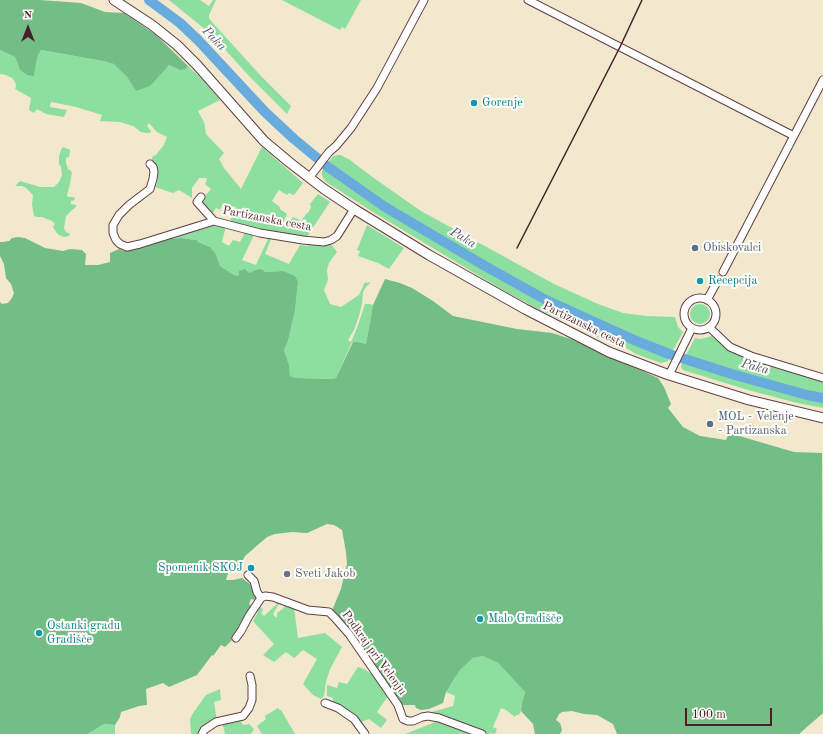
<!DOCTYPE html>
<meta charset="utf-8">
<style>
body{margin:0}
#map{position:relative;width:823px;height:734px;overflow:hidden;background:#f1e8ce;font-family:"Old Standard TT",serif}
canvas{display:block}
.north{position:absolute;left:8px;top:8px;width:40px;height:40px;-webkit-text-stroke:3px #fdfcf7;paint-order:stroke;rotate:0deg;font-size:11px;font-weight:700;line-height:16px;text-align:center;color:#4a1f2b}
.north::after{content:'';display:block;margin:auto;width:14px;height:18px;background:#4a1f2b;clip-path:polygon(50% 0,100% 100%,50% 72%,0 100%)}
.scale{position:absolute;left:685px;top:708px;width:87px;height:18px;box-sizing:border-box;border:2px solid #4a1f2b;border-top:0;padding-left:5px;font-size:12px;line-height:14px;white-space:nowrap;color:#4a1f2b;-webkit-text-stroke:3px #fdfcf7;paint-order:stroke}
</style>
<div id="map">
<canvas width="823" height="734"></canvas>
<div class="north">N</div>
<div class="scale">100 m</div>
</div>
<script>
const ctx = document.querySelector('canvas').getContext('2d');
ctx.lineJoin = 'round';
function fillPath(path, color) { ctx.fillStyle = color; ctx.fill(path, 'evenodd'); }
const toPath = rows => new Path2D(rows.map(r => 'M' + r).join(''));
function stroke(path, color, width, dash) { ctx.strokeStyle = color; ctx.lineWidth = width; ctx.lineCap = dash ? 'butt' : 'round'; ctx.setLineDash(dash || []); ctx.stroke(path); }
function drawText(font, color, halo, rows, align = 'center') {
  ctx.font = font + ' "Old Standard TT",serif'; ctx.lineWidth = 4; ctx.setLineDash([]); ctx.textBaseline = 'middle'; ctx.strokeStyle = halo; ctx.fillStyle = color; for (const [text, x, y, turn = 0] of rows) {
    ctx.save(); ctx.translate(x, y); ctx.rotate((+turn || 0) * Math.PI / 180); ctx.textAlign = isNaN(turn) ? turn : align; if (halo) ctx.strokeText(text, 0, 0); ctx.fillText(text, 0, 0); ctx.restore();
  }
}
fillPath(toPath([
 [169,0,200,0,209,6,213,0,216,0,209,15,209,18,211,21,261,76,291,106,287,114,248,75,212,35],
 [282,0,361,0,345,29,342,27,340,30],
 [0,50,15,57,20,70,27,75,34,75,37,58,41,50,103,61,115,64,127,77,136,91,169,65,187,68,188,66,201,78,220,100,198,111,204,122,206,134,224,153,219,159,224,168,241,189,262,147,303,183,294,195,289,193,287,195,279,190,272,201,280,207,280,209,287,214,282,225,286,227,293,217,301,221,307,213,308,213,311,207,310,204,318,194,330,202,306,238,272,234,230,223,232,216,234,214,236,207,223,204,220,210,216,208,212,215,200,204,203,195,206,195,211,189,205,184,207,180,206,178,199,178,192,188,192,198,179,190,173,193,155,187,156,186,158,179,156,177,155,168,152,160,152,158,154,155,155,156,164,145,167,137,157,132,149,123,147,126,151,131,150,133,147,133,141,132,133,126,120,122,100,121,102,115,76,107,51,102,50,107,67,110,64,117,46,114,37,109,34,113,29,110,31,98,15,89,16,86,15,82,12,78,6,75,0,74],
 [63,147,70,150,69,157,66,158,66,163,68,169,71,171,72,173,71,178,70,184,67,195,68,197,74,197,75,200,71,201,71,204,76,205,76,207,72,210,66,216,64,228,65,231,70,234,69,236,64,237,59,235,56,232,53,227,55,224,52,221,42,217,37,217,34,216,32,205,33,195,26,188,22,186,15,186,20,181,40,187,54,187,59,182,62,175,61,167,59,164,59,156,61,150],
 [338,155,341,155,350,160,371,176,421,211,554,284,598,304,623,313,646,316,675,317,678,327,683,332,672,352,631,337,565,308,526,287,442,238,374,197,328,163,333,156],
 [324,167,370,200,511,284,562,311,592,324,670,356,668,361,665,362,661,363,636,354,620,344,600,338,536,308,501,289,373,212,326,182,322,176,322,171],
 [212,223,225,226,225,230,222,242,229,246,233,240,240,242,246,230,272,237,265,254,289,264,300,245,308,246,310,242,330,243,337,252,329,263,327,270,328,280,324,290,330,304,341,307,359,295,365,282,367,283,371,282,366,287,363,292,362,304,359,316,354,330,348,340,351,342,357,328,365,304,370,304,373,305,366,344,358,342,352,342,336,378,331,379,297,378,290,376,289,365,284,350,288,341,295,311,298,282,283,271,248,273,236,276,220,266,216,254,210,247,198,242,197,240,181,238,170,239,167,237],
 [254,235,268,239,256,265,250,263,242,260],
 [367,225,404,248,389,269,378,263,358,256,360,251,357,250],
 '690 314a10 10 0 1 1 20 0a10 10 0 1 1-20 0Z',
 [712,336,725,347,732,352,823,381,823,396,804,392,733,372,685,357,695,338,701,339],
 [683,360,734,377,823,401,823,408,797,403,748,390,683,370,681,367],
 [279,602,279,604,273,614,276,618,277,616,277,613,284,608,285,604,294,607,298,638,325,633,342,647,330,669,326,682,324,695,321,699,313,695,303,684,317,659,303,650,294,658,286,652,274,662,263,655,274,644,253,621,258,612,256,609,259,605,263,610,261,613,264,616],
 [483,656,498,663,525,692,522,703,521,711,519,715,516,715,515,717,506,710,501,708,493,727,497,729,495,734,491,733,490,734,486,734,481,731,428,713,453,706,455,696,446,692,460,670,473,658],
 [358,667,364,669,373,675,388,696,377,712,387,720,381,728,369,719,358,723,328,701,333,701,333,698,327,696,327,685,337,688,339,682,347,684],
 [220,689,221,700,214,702,217,721,201,734,191,734,190,719,193,713,206,695],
 [278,708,280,710,281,710,295,734,262,734,257,726,266,719,265,716],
 [240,720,243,725,249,724,254,729,251,734,225,734,222,722],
 [438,721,476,734,405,734],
 [104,724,115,725,115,734,88,734]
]), '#8ddfa0');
fillPath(toPath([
 [0,0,40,0,81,3,105,12,124,13,156,35,188,66,187,68,181,70,169,65,150,86,136,91,127,77,114,64,103,61,41,50,37,58,34,76,27,75,20,70,15,57,0,50],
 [18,237,25,238,45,248,63,251,70,249,82,250,86,254,85,265,98,265,110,262,110,253,119,249,124,251,128,250,167,237,170,239,181,238,197,240,198,242,210,247,216,254,220,266,236,276,239,275,239,271,245,269,249,273,259,269,263,270,265,272,283,271,295,276,298,282,295,311,288,341,284,350,289,365,290,376,297,378,331,379,336,378,353,342,358,342,366,344,373,305,385,279,400,283,412,288,433,301,453,316,517,329,552,333,574,340,658,378,664,387,671,404,668,408,683,427,700,436,726,440,729,433,794,452,822,453,823,713,799,734,617,734,613,724,597,715,584,714,572,711,562,712,559,714,556,720,560,723,561,726,562,730,560,734,535,734,533,724,521,711,522,703,525,692,498,663,483,656,473,658,460,670,446,692,443,703,429,709,421,710,416,708,415,705,401,705,333,613,333,608,341,589,347,564,346,552,342,530,334,525,327,524,307,533,292,532,275,534,267,537,245,556,240,566,229,570,226,580,233,580,242,578,251,585,254,589,257,594,256,600,251,599,249,604,253,607,240,630,232,640,225,647,221,645,213,656,212,655,197,675,169,687,163,683,146,689,147,705,139,706,121,712,120,717,115,725,104,724,88,734,0,734,0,302,2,304,8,303,12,298,14,293,11,284,6,278,4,264,0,256,0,242,3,242,9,241,12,238]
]), '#72be86');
stroke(toPath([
 [149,0,180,23,198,40,265,112,294,139,328,167,385,207,485,266,546,300,634,340,669,354,735,375,807,395,823,398]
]), '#68abdd', 10);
const minor = toPath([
 [528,0,794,136],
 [150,164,153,167,154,172,153,179,150,189,129,205,119,215,113,225,113,233,116,240,120,244,127,247,140,244,214,221,260,233,303,240,324,242,331,240,337,236,354,209],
 [309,178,329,152,336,146,351,128,377,88,424,0],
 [201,197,197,202,214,221],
 [723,272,823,80],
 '684 314a16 16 0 1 1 32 0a16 16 0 1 1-32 0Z',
 [707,300,718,280],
 [709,327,730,347,751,356,823,378],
 [669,375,692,328],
 [248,575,254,581,257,592,261,598],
 [236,638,241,631,249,616,261,598,265,596,273,597,308,610,329,612,335,618,349,634,398,705,403,719,408,721,413,721,422,717,428,716,439,718,482,734],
 [325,703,338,708,354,719,365,734],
 [202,734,204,730,216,722,243,716,249,708,252,700,252,685,250,676]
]);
const major = toPath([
 [114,0,152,25,177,45,197,65,264,141,289,162,324,189,354,209,429,255,525,309,609,352,669,375,749,400,823,418]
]);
stroke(minor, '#633d43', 9);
stroke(major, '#633d43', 11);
stroke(minor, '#fff', 7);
stroke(major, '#fff', 9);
stroke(toPath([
 [517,248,620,47,642,0]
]), '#4a1f2b', 1.5);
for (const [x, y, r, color] of [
 [474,103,4,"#0f9aa8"],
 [695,248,4,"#5c6f8a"],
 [700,281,4,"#0f9aa8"],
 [710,424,4,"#5c6f8a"],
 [251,568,4,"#0f9aa8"],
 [287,574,4,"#6b7280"],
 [480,619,4,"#0f9aa8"],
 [39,633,4,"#0f9aa8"]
]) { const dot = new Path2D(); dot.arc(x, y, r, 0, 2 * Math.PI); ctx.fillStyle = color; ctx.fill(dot); stroke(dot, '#fdfcf7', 1.5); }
drawText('12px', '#0d838f', '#fdfcf7', [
 ["Gorenje",482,103],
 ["Recepcija",708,281],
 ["Spomenik SKOJ",243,568,"right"],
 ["Malo Gradišče",488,619],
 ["Ostanki gradu",47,626],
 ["Gradišče",47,640]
], 'left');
drawText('12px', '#4a1f2b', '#fdfcf7', [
 ["Partizanska cesta",267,219,11],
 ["Partizanska cesta",584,325,26],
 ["Podkraj pri Velenju",374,653,54]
]);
drawText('12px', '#4e5e75', '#fdfcf7', [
 ["Obiskovalci",703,248],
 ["MOL - Velenje",718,417],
 ["- Partizanska",718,431]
], 'left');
drawText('12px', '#5b616d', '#fdfcf7', [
 ["Sveti Jakob",295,574]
], 'left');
drawText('italic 13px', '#565772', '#fdfcf7', [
 ["Paka",214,39,46],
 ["Paka",463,238,31],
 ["Paka",755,367,15]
]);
</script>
